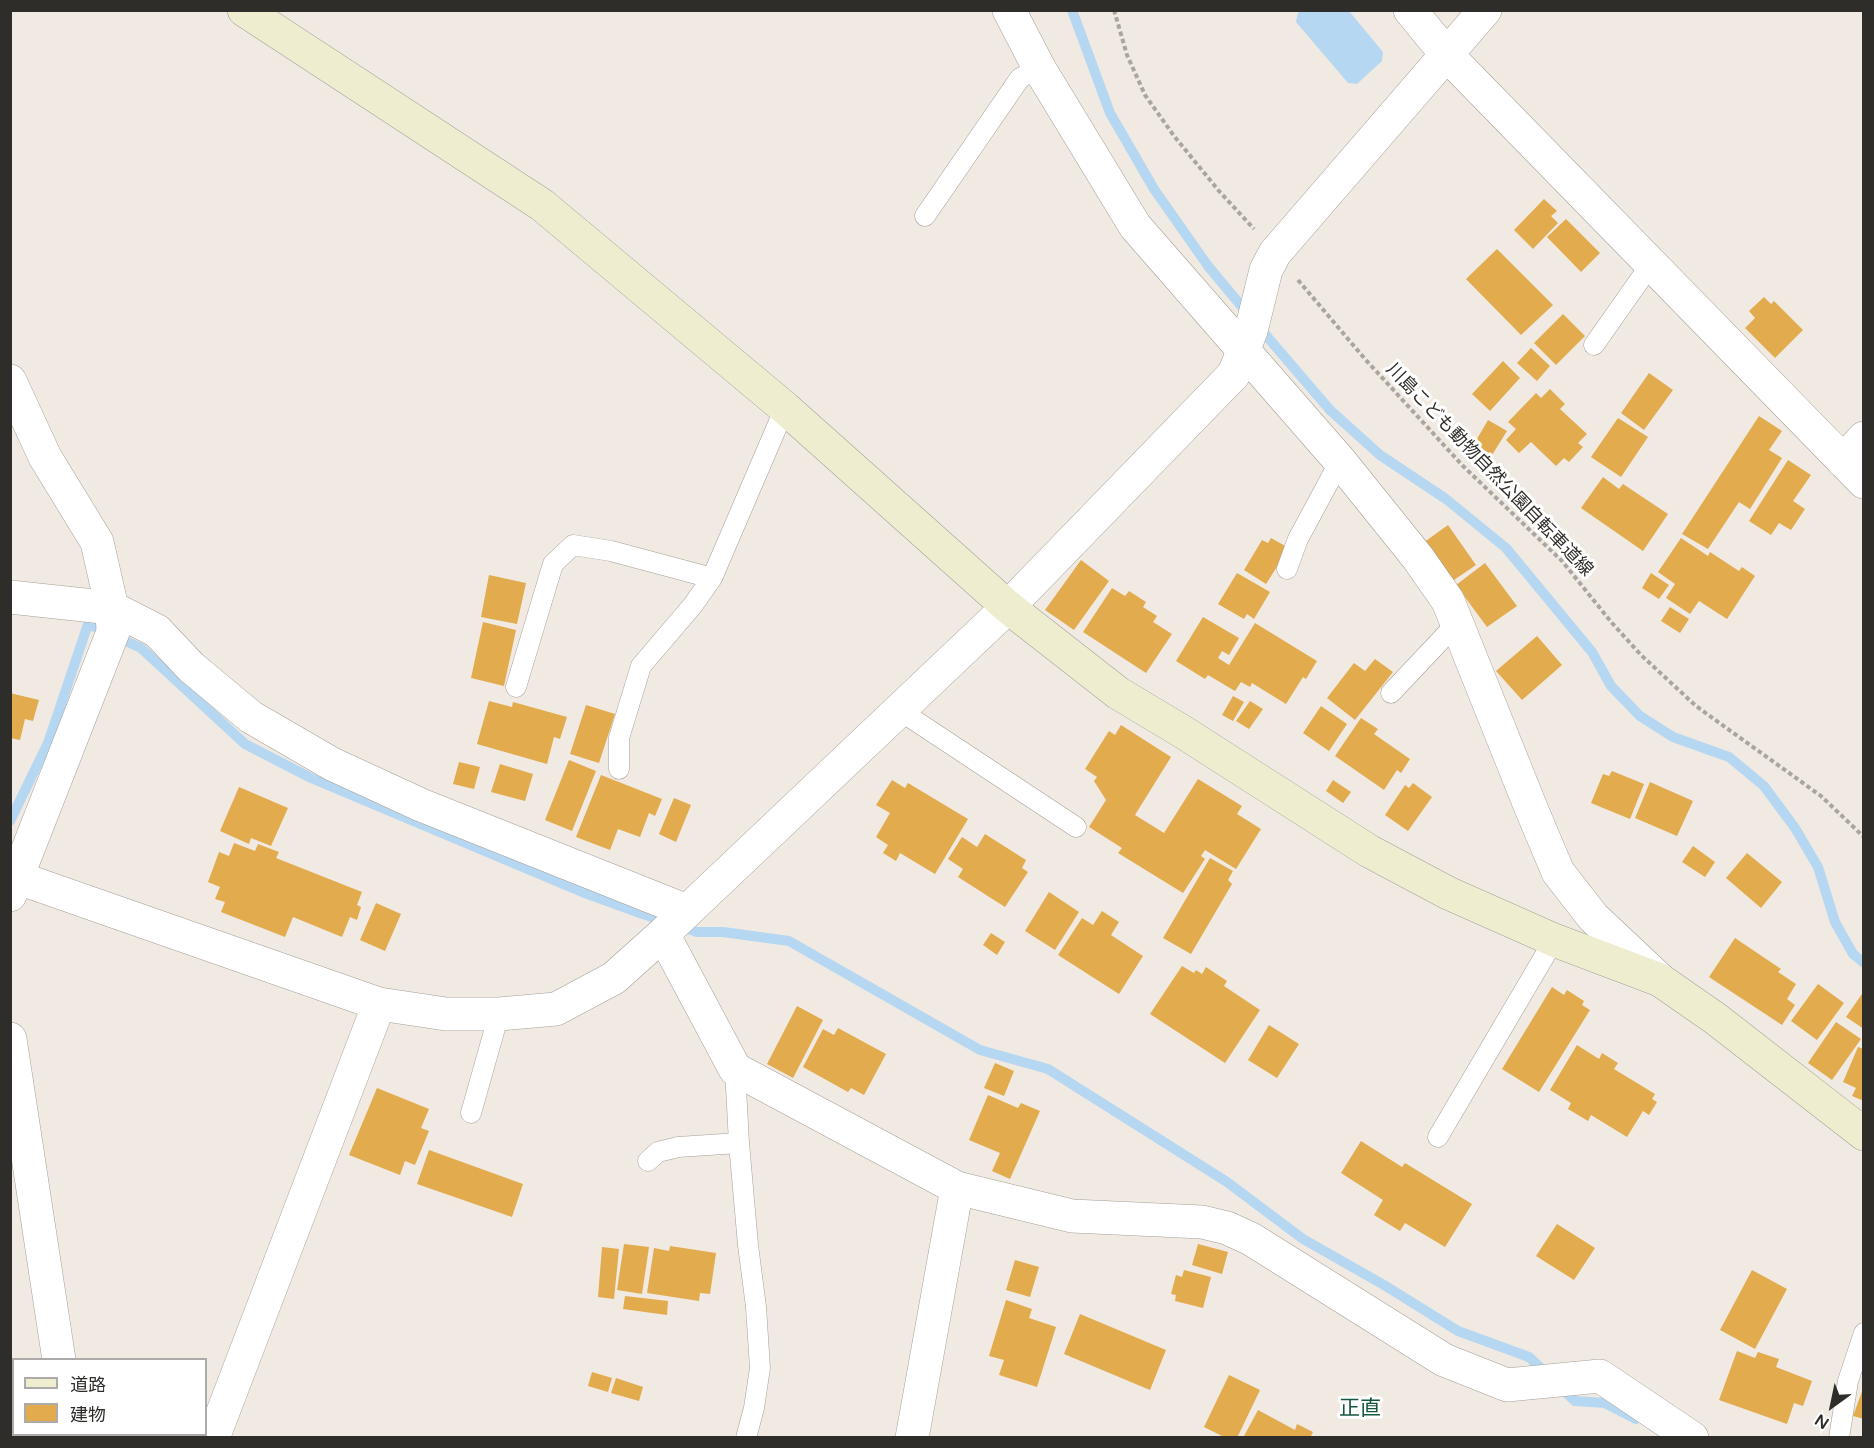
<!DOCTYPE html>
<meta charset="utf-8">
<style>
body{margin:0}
#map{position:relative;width:1874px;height:1448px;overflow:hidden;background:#f0eae2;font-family:"Varela Round","Noto Sans JP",sans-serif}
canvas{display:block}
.frame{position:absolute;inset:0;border:12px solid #2f2d2a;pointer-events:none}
.legend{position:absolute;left:12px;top:1358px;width:195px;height:78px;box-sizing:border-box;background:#fff;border:2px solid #acabaa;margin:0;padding:8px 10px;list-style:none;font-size:18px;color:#2f2d2a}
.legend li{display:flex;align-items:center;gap:12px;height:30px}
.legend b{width:30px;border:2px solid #acabaa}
.north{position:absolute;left:1802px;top:1376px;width:60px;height:60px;-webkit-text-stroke:4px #fff;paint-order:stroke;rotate:213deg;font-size:16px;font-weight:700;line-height:24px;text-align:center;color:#2f2d2a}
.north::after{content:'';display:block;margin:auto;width:21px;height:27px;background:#2f2d2a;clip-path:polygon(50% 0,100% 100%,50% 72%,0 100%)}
</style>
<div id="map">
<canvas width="1874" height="1448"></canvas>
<div class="frame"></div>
<ul class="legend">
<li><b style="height:8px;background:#efedcf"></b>道路</li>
<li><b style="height:16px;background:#e2ab4d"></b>建物</li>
</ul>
<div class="north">N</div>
</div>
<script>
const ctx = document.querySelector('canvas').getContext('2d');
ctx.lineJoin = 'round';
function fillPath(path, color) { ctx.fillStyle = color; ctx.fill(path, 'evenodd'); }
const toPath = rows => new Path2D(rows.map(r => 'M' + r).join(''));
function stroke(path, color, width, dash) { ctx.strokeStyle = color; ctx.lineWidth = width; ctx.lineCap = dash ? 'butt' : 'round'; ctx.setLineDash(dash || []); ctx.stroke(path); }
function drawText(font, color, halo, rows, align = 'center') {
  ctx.font = font + ' "Varela Round","Noto Sans JP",sans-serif'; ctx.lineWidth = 6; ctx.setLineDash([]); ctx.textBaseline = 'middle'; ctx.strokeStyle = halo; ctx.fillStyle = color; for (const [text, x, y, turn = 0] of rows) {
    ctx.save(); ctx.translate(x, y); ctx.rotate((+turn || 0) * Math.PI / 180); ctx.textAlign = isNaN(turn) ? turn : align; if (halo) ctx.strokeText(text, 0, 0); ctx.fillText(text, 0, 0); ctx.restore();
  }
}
fillPath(toPath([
 [1301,11,1349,11,1383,52,1382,61,1357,84,1348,83,1296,22,1298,13]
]), '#b6d7f1');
stroke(toPath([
 [1072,10,1110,113,1154,189,1208,266,1248,314],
 [1258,326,1330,410,1380,455,1446,499,1506,548,1592,652,1611,686,1640,716,1673,737,1729,757,1764,786,1795,828,1818,867,1835,922,1853,954,1864,963],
 [10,821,48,743,88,624,141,648,245,744,311,778,582,892,640,913,697,932,723,932,789,941,980,1050,1048,1069,1227,1182,1303,1239,1384,1285,1458,1331,1529,1357,1548,1375],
 [1559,1386,1575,1401,1605,1403,1636,1419]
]), '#b6d7f1', 10);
fillPath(toPath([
 [1544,199,1557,211,1551,216,1558,223,1533,249,1514,230],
 [1566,219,1600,253,1581,272,1547,237],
 [1497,249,1553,305,1521,335,1466,279],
 [1764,297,1771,304,1774,301,1803,330,1775,358,1745,328,1755,318,1749,311],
 [1563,314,1585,336,1556,365,1534,343],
 [1531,348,1550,366,1537,381,1517,363],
 [1503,361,1520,378,1490,411,1472,394],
 [1649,373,1673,390,1644,430,1621,413],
 [1550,389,1565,404,1560,409,1587,434,1578,443,1583,447,1569,462,1564,458,1556,466,1531,442,1519,453,1506,440,1516,429,1508,422,1536,393,1541,398],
 [1759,416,1782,431,1769,450,1782,458,1750,509,1739,502,1708,549,1682,534],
 [1618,418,1648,437,1621,477,1591,457],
 [1488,420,1507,431,1492,455,1474,444],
 [1788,460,1811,475,1793,501,1805,509,1791,530,1779,523,1771,535,1749,521],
 [1603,477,1619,489,1623,484,1668,514,1643,551,1581,508],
 [1448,525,1476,565,1451,582,1423,543],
 [1271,538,1289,548,1266,584,1244,570,1262,540,1268,543],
 [1681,538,1708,556,1710,552,1739,571,1742,567,1755,576,1727,619,1699,601,1690,614,1666,598,1675,584,1658,572],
 [1081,560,1109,581,1074,630,1045,610],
 [1485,563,1517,606,1487,627,1456,585],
 [1237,573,1270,592,1254,619,1247,614,1244,619,1218,604],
 [1651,573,1669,585,1659,599,1642,588],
 [489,575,526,583,517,624,481,617],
 [1112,588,1125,596,1129,591,1146,602,1143,607,1157,616,1153,622,1172,634,1146,673,1083,632],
 [1670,607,1689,619,1680,633,1661,621],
 [1203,617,1239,638,1229,655,1222,651,1218,658,1229,665,1255,623,1317,661,1306,679,1303,677,1286,704,1252,683,1250,687,1241,682,1235,691,1208,675,1205,679,1176,661],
 [483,622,516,630,504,686,471,678],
 [1537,636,1562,665,1522,700,1496,671],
 [1375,659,1393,672,1355,720,1327,698,1354,663,1365,671],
 [10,693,39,700,33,721,25,719,20,740,10,738],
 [1233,696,1244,702,1233,721,1222,715],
 [489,701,512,707,513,702,567,717,560,739,554,737,547,764,477,744],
 [1250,701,1263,709,1249,729,1236,721],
 [586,705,615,714,599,763,570,754],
 [1321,706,1347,724,1329,751,1303,733],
 [1361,718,1378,729,1374,734,1410,759,1401,773,1397,770,1384,790,1335,756],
 [1121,725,1171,757,1135,815,1164,833,1198,779,1242,806,1237,814,1261,829,1236,869,1205,850,1201,856,1205,859,1183,893,1118,853,1122,848,1089,827,1106,800,1094,781,1097,777,1085,769,1109,731,1115,735],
 [569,760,596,771,572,831,545,820],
 [459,762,480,767,474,789,453,784],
 [500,764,533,774,525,801,491,792],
 [1612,771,1644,784,1630,819,1591,803,1603,774,1609,776],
 [601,775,662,799,655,816,649,813,640,837,618,829,610,850,576,837],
 [892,780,905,788,908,783,968,819,935,874,900,853,896,861,883,853,888,845,876,837,890,813,876,805],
 [1333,780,1351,792,1343,803,1326,791],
 [1650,782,1693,801,1677,836,1635,818],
 [1413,783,1432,797,1408,831,1385,815,1405,785,1409,788],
 [239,787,288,808,271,846,251,838,249,844,220,831],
 [674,798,691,805,676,842,659,834],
 [985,834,1026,860,1022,868,1028,872,1005,907,958,877,963,869,948,859,962,837,977,847],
 [234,843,255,851,258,844,279,852,276,858,362,892,357,905,361,907,357,920,350,917,342,937,293,917,285,937,221,912,225,902,215,899,220,887,208,882,219,852,229,856],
 [1693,846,1715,862,1705,877,1682,862],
 [1747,853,1782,882,1761,908,1726,878],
 [1210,858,1233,871,1228,880,1232,884,1191,954,1163,938],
 [1049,892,1079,912,1055,950,1025,931],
 [376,903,401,914,385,951,360,940],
 [1102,911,1119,922,1111,935,1143,956,1119,994,1058,955,1082,918,1093,925],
 [991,933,1005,942,997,955,983,945],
 [1735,938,1781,969,1778,972,1796,984,1787,999,1795,1005,1782,1025,1709,977],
 [1182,966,1194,973,1196,970,1202,974,1206,967,1227,981,1224,986,1260,1010,1225,1063,1150,1014],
 [1818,984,1844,1003,1817,1040,1791,1021],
 [1552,987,1564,995,1567,990,1584,1001,1582,1005,1590,1010,1539,1092,1502,1069],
 [1864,991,1864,1029,1846,1017],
 [797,1006,823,1020,793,1078,767,1064],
 [1836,1022,1861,1039,1832,1080,1808,1063],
 [1269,1025,1299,1044,1277,1078,1248,1060],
 [838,1028,886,1054,864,1095,851,1088,848,1092,803,1067,823,1029,834,1035],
 [1577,1045,1599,1059,1602,1053,1618,1063,1614,1069,1655,1094,1652,1099,1657,1102,1649,1115,1643,1111,1627,1137,1591,1115,1588,1121,1568,1109,1571,1103,1550,1090],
 [1858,1047,1864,1049,1864,1101,1852,1096,1856,1088,1843,1082],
 [995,1063,1014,1071,1004,1096,984,1088],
 [377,1088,429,1109,421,1128,429,1131,415,1165,405,1161,400,1175,349,1155],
 [988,1095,1018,1108,1021,1103,1040,1111,1010,1179,992,1171,1000,1153,969,1140],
 [1361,1141,1402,1167,1405,1163,1472,1204,1445,1247,1405,1223,1400,1231,1374,1215,1383,1200,1341,1173],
 [429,1150,523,1184,512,1217,417,1184],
 [1557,1224,1595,1248,1574,1280,1536,1256],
 [624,1244,649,1247,642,1294,617,1290],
 [1198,1244,1228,1252,1222,1274,1192,1265],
 [670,1246,716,1253,710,1294,700,1293,699,1301,647,1293,654,1248,669,1251],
 [602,1247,619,1249,614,1299,598,1297],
 [1015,1260,1039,1267,1030,1297,1006,1290],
 [1184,1270,1211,1277,1203,1308,1175,1301,1176,1295,1171,1294,1176,1275,1182,1277],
 [1752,1270,1787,1289,1755,1349,1720,1330],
 [625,1296,668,1301,667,1315,623,1309],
 [1006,1300,1032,1309,1029,1318,1056,1327,1037,1387,999,1375,1004,1360,989,1356],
 [1080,1314,1166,1350,1150,1390,1064,1354],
 [1737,1351,1755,1358,1758,1352,1779,1359,1776,1367,1812,1381,1803,1406,1794,1403,1787,1424,1719,1400],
 [592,1372,612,1378,608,1392,588,1386],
 [1229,1375,1260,1390,1237,1438,1226,1438,1204,1427],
 [616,1378,643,1387,639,1401,611,1393],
 [1864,1386,1864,1419,1853,1416],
 [1258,1410,1295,1430,1297,1424,1313,1432,1310,1438,1243,1438]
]), '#e2ab4d');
const lane = toPath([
 [925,216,1020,78,1039,68],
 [1594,345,1651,264],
 [1287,569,1298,539,1340,461],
 [516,687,553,564,573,545,611,551,712,578],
 [1391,693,1456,624],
 [899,710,1076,827],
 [619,769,619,738,641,666,693,605,712,578,785,408],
 [735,1069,739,1143,748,1245,756,1307,760,1368,754,1408,746,1438],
 [471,1113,499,1014],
 [1438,1137,1554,940],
 [648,1161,658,1152,678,1147,739,1143],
 [14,1438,18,1434],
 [1839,1438,1848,1381,1864,1333]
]);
const street = toPath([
 [1009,10,1039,68,1135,226,1340,461,1418,558,1448,601,1531,808,1558,872,1593,917,1660,980],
 [1410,10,1447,55,1864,482],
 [10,381,45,457,97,542,112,608,113,632,10,895],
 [1843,461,1864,438],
 [10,597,112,608,157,631,191,667,251,717,332,764,421,805,687,911],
 [10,875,379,1004,446,1014,499,1014,556,1009,614,978,663,934,1008,607,1234,374,1251,331,1266,270,1275,253,1485,10],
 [663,934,735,1069,957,1188,1072,1216,1202,1222,1227,1228,1251,1239,1444,1360,1507,1385,1600,1376,1692,1438],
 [10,1039,59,1360],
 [69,1434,69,1438],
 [213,1438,379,1004],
 [912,1438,957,1188]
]);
const secondary = toPath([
 [244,10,542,205,785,408,1008,607,1118,693,1183,732,1369,851,1448,893,1554,940,1660,980,1716,1019,1864,1134]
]);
stroke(lane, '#a59f98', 21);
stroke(street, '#a59f98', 34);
stroke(secondary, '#a59f98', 34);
stroke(toPath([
 [1114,10,1127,55,1145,95,1174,136,1219,191,1254,229],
 [1298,280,1365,359,1463,466,1562,561,1612,623,1641,655,1696,706,1821,796,1864,837]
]), '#aaa59f', 4, [4.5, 3]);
stroke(lane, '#fff', 20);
stroke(street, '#fff', 33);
stroke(secondary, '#efedcf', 33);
drawText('18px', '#2f2d2a', '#fff', [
 ["川島こども動物自然公園自転車道線",1489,470,46]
]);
drawText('21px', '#14583e', '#fff', [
 ["正直",1360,1409]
]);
</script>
